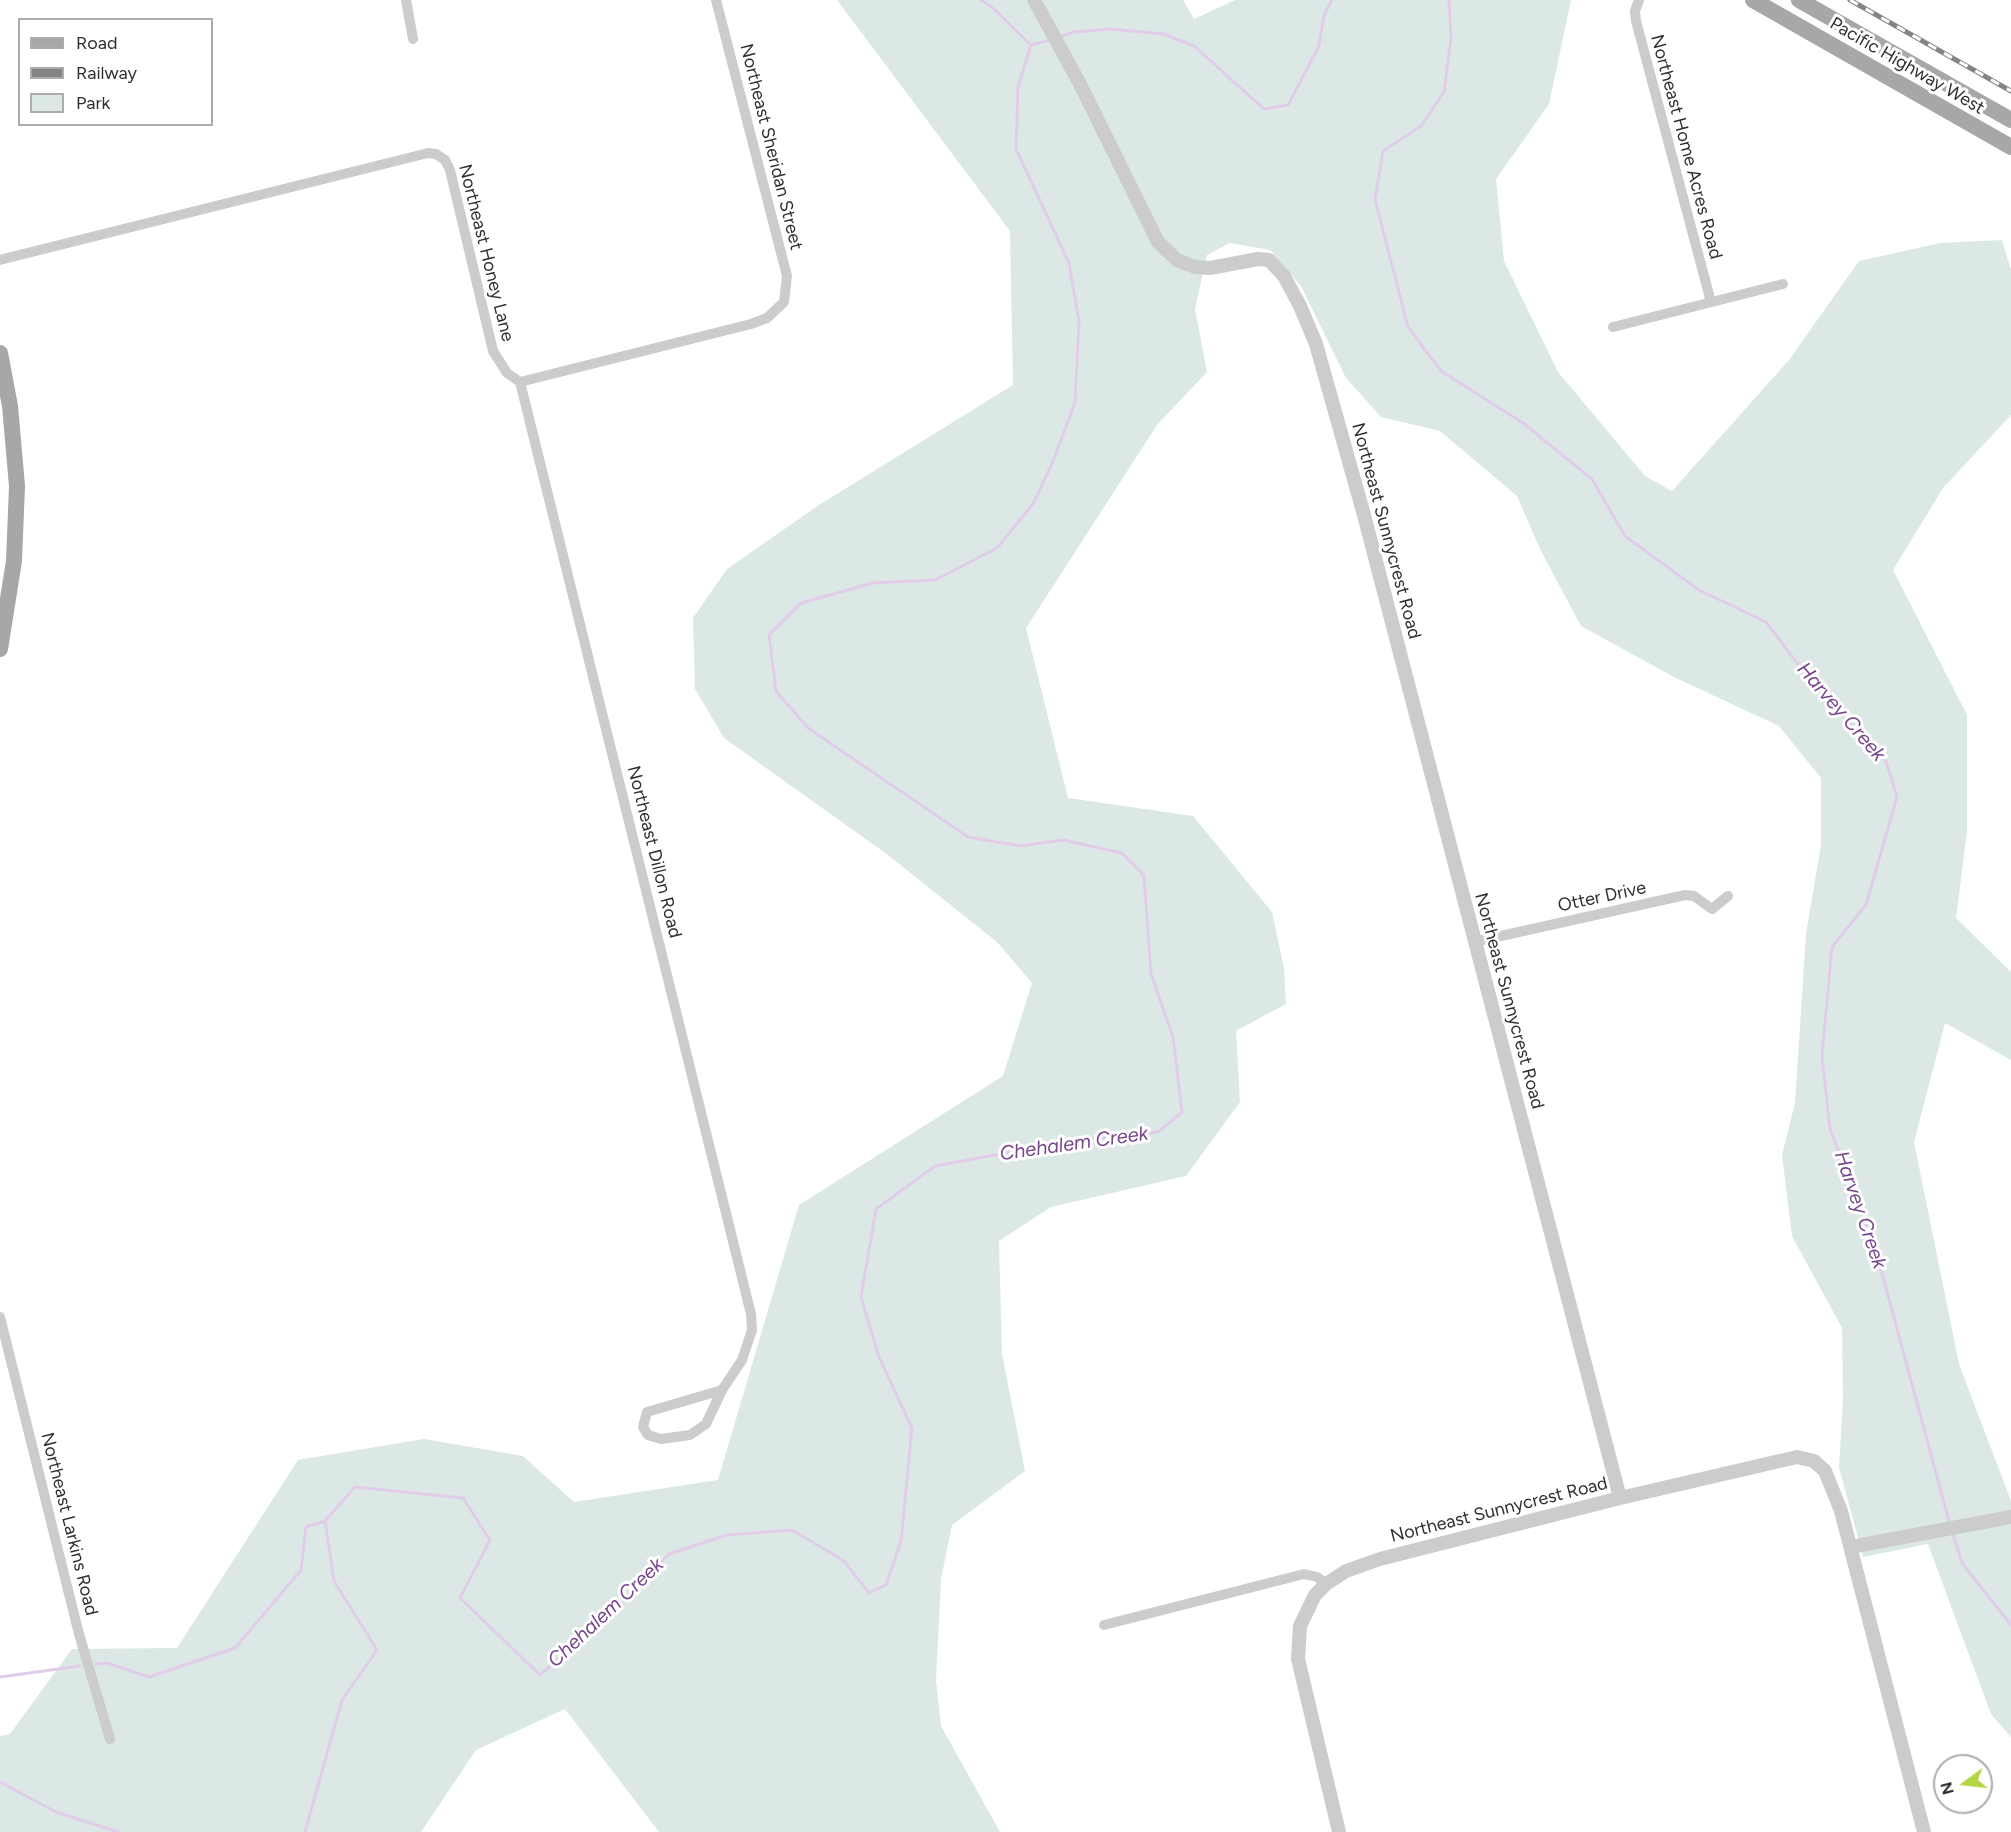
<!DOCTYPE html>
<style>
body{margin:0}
#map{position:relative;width:2011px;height:1832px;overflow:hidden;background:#fff;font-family:Figtree,sans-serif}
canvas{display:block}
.legend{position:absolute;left:18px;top:18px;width:195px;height:108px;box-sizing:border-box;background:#fff;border:2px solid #acacac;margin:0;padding:8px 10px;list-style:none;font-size:18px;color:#2f2f2f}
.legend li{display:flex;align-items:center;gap:12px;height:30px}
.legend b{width:30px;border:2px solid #acacac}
.north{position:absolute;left:1933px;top:1754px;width:60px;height:60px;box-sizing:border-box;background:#fff;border:2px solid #acacac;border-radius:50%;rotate:255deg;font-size:16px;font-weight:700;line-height:24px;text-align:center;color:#2f2f2f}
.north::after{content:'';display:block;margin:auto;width:21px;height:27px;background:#b2d642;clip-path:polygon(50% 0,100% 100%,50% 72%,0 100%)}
</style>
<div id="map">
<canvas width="2011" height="1832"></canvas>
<ul class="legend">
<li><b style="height:8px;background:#a7a7a7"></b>Road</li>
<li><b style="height:8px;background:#848484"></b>Railway</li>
<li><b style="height:16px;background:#dce8e5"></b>Park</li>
</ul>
<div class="north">N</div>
</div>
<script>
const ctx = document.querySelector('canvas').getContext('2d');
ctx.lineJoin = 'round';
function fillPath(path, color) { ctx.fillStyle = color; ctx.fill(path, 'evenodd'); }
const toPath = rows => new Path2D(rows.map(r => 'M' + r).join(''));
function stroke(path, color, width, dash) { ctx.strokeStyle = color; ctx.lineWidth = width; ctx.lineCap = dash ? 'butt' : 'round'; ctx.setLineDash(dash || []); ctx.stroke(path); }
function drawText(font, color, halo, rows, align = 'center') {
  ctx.font = font + ' Figtree,sans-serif'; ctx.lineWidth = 6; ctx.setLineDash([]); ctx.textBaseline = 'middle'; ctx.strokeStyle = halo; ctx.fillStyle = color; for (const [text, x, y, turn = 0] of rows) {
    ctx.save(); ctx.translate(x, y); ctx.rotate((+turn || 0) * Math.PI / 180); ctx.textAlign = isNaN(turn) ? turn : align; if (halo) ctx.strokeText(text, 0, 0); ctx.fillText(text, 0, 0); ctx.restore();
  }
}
fillPath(toPath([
 [837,0,1183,0,1194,19,1235,0,1571,0,1549,104,1496,179,1504,261,1558,372,1645,476,1672,491,1789,360,1859,261,1940,243,2002,240,2011,270,2011,415,1943,488,1893,570,1967,715,1967,831,1956,918,2011,972,2011,1060,1945,1023,1914,1142,1959,1364,2011,1501,2011,1737,1991,1714,1928,1544,1863,1557,1839,1467,1843,1399,1842,1328,1792,1236,1782,1155,1795,1103,1806,934,1821,845,1821,778,1779,726,1676,678,1581,626,1540,549,1517,496,1440,431,1381,417,1346,378,1301,286,1270,250,1230,243,1207,255,1195,309,1207,372,1157,425,1026,628,1068,798,1193,816,1272,912,1284,968,1286,1004,1236,1031,1240,1102,1186,1176,1051,1207,999,1241,1002,1354,1025,1471,952,1525,941,1579,936,1681,941,1726,1000,1832,659,1832,565,1709,476,1750,421,1832,0,1832,0,1736,10,1734,72,1649,177,1648,298,1460,424,1439,523,1456,574,1502,718,1480,799,1205,1003,1076,1032,983,997,942,888,855,724,738,695,689,693,618,727,569,819,505,1013,385,1010,231]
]), '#dce8e5');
stroke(toPath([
 [981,0,993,8,1031,45],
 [1449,0,1451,38,1444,92,1421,126,1383,151,1375,199,1408,327,1441,371,1523,423,1592,479,1625,536,1699,590,1766,622,1820,693,1886,761,1897,797,1866,905,1832,947,1822,1056,1830,1129,1876,1251,1950,1525],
 [1059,37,1074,32,1111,29,1164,34,1194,46,1264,109,1288,105,1319,46,1324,15,1332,0],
 [1031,45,1050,40],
 [1952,1531,1962,1563,2011,1625],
 [96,1664,107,1663,149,1677,235,1648,301,1570,306,1527,325,1521],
 [0,1677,80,1666],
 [0,1782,56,1812,118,1832],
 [305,1832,342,1700,377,1650,334,1581,325,1521,355,1487,463,1498,490,1540,460,1598,540,1675,621,1604,669,1554,727,1535,792,1530,844,1561,869,1593,886,1585,901,1541,912,1428,879,1357,861,1297,876,1209,935,1166,1071,1141,1158,1132,1182,1112,1173,1037,1151,974,1144,875,1122,853,1063,840,1020,846,968,837,808,728,776,691,769,635,801,603,873,583,935,580,997,548,1033,504,1051,466,1075,403,1079,321,1069,263,1016,149,1018,87,1031,45]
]), '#e1cde9', 3);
stroke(toPath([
 [406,0,413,39],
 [1639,0,1635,11,1636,21,1711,302],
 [0,260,428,153,436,154,445,160,450,170,493,351,507,373,520,382,751,324,767,318,784,302,787,276,716,0],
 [1613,327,1783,284],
 [520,382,751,1314,752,1330,742,1360,722,1390,647,1412,643,1427,648,1435,661,1439,690,1435,706,1424,722,1390],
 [1474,942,1685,895,1694,896,1712,909,1728,896],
 [0,1317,79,1634,110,1739],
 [1104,1625,1304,1574,1317,1577,1326,1584]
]), '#ccc', 10);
stroke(toPath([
 [1034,0,1080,84,1158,242,1177,260,1195,267,1210,268,1258,259,1269,260,1284,276,1300,306,1316,344,1364,515,1620,1498],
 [1851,1547,2011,1517],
 [1339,1832,1298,1659,1300,1626,1315,1595,1326,1584,1346,1571,1380,1559,1620,1498,1797,1457,1814,1461,1825,1471,1841,1511,1924,1832]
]), '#ccc', 14);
stroke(toPath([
 [1753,0,2011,147],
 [1799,0,2011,120],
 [0,353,10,406,17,486,14,561,0,649]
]), '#a7a7a7', 16);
const rail = toPath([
 [1850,0,2011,91]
]);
stroke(rail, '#848484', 5);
stroke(rail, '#fff', 3, [9]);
drawText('18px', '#2f2f2f', '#fff', [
 ["Pacific Highway West",1907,66,30],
 ["Northeast Sheridan Street",771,147,76],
 ["Northeast Home Acres Road",1686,147,75],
 ["Northeast Honey Lane",486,253,76],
 ["Northeast Sunnycrest Road",1386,531,75],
 ["Northeast Dillon Road",654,852,76],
 ["Otter Drive",1602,897,-12],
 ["Northeast Sunnycrest Road",1509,1001,75],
 ["Northeast Sunnycrest Road",1499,1510,-14],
 ["Northeast Larkins Road",69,1524,76]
]);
drawText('italic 20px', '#76448b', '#fff', [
 ["Harvey Creek",1841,712,49],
 ["Chehalem Creek",1074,1144,-8],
 ["Harvey Creek",1860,1210,71],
 ["Chehalem Creek",606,1613,-43]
]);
</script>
